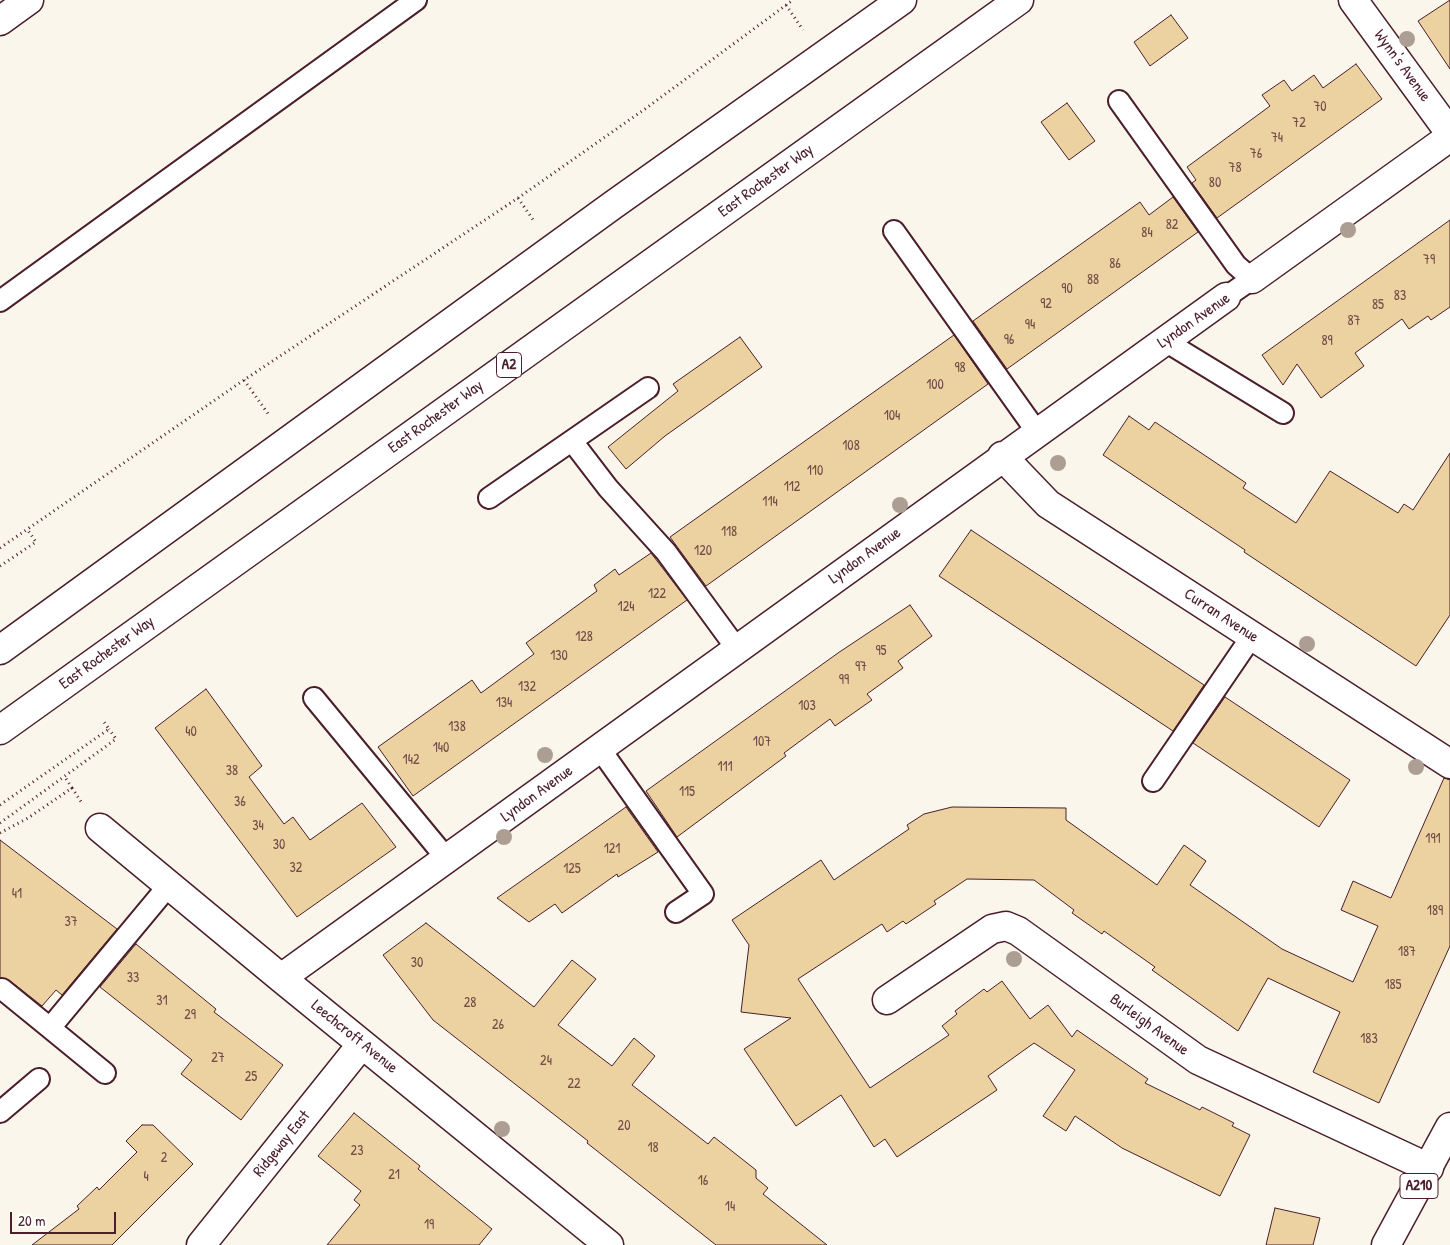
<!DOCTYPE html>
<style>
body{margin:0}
#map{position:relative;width:1450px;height:1245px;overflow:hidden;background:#fbf6ec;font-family:"Patrick Hand",sans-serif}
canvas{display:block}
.scale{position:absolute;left:10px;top:1212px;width:106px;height:22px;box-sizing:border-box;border:2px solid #4a1f2b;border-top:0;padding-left:6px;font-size:15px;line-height:18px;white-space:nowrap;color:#4a1f2b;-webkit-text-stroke:4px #fff;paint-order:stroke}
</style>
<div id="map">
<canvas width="1450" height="1245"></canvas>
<div class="scale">20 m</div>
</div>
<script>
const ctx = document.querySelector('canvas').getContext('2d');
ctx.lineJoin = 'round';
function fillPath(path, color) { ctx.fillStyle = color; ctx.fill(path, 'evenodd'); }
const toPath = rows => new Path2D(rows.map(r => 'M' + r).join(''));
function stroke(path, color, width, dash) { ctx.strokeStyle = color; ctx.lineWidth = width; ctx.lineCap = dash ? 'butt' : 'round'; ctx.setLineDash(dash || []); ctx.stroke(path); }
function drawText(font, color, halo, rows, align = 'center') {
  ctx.font = font + ' "Patrick Hand",sans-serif'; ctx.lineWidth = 4.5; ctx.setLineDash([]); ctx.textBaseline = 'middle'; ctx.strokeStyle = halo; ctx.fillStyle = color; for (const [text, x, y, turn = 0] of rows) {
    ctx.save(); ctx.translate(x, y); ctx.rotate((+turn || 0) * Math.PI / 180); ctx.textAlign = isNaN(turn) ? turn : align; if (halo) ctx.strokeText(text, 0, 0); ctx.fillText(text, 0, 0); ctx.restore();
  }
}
const building = toPath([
 [1450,0,1450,69,1418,21,1450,0],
 [1171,15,1188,38,1150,66,1134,42,1171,15],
 [1356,64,1382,99,1217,218,1192,183,1196,180,1187,167,1270,106,1262,95,1284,80,1292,91,1314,75,1323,88,1356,64],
 [1067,103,1095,141,1069,160,1041,122,1067,103],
 [1173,197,1198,232,1007,369,973,321,1140,202,1149,215,1173,197],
 [1450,220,1450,307,1431,320,1428,316,1409,329,1402,319,1355,353,1364,366,1321,398,1297,364,1283,385,1262,355,1450,220],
 [954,335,988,384,706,586,670,537,954,335],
 [740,337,762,367,665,436,626,469,608,447,678,391,673,384,740,337],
 [1129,416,1149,430,1155,422,1246,483,1243,488,1296,523,1330,471,1398,513,1404,504,1413,510,1450,453,1450,615,1416,666,1244,552,1245,550,1103,455,1129,416],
 [971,530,1204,685,1173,731,939,576,971,530],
 [651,553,687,600,413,796,378,747,472,680,481,693,534,654,526,643,597,591,594,585,615,569,619,575,651,553],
 [910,605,932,636,898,661,903,668,867,694,872,700,835,726,830,719,784,753,786,756,677,837,646,791,838,653,910,605],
 [206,689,262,766,249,777,284,824,293,817,310,840,362,803,396,847,297,917,155,728,206,689],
 [1225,697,1350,780,1319,827,1193,743,1225,697],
 [1444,778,1450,780,1450,946,1379,1103,1313,1072,1340,1012,1268,978,1238,1031,1152,970,1155,967,1104,931,1102,934,1072,913,1074,910,1034,880,967,879,934,901,936,904,906,924,903,921,887,932,882,924,798,979,870,1088,949,1035,942,1026,957,1014,955,1011,984,989,987,992,1002,981,1030,1019,1048,1005,1072,1037,1077,1030,1148,1079,1145,1083,1200,1110,1202,1107,1234,1123,1232,1126,1250,1135,1220,1196,1122,1148,1075,1116,1066,1131,1043,1116,1075,1070,1034,1043,988,1076,997,1090,897,1157,885,1139,874,1147,841,1095,796,1126,744,1049,791,1018,741,1012,749,945,732,920,821,860,834,880,909,829,907,825,924,814,952,807,1066,808,1066,820,1157,885,1184,845,1206,861,1190,885,1282,949,1353,982,1378,926,1341,910,1353,881,1391,898,1444,778],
 [626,807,658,852,618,877,617,874,562,913,555,904,529,922,497,898,626,807],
 [0,840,117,929,62,995,56,990,42,1006,9,980,0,978,0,840],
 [426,923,534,1007,572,960,596,979,558,1025,612,1066,634,1038,655,1056,632,1085,708,1144,714,1137,756,1170,756,1178,768,1188,763,1194,827,1245,716,1245,587,1143,588,1141,433,1020,383,955,426,923],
 [136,944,216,1009,214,1012,283,1065,241,1120,181,1074,192,1060,100,987,136,944],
 [354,1113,420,1166,418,1169,492,1229,479,1245,327,1245,360,1205,354,1200,361,1191,318,1156,354,1113],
 [142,1125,153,1125,193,1164,112,1245,32,1245,79,1209,77,1206,97,1187,99,1190,137,1152,126,1141,142,1125],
 [1275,1208,1320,1218,1313,1245,1266,1245,1275,1208]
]);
fillPath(building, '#ebd2a0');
stroke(building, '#4a1f2b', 1);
const service = toPath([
 [1119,101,1236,265,1252,279,1226,297],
 [894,231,1037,432],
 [0,301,416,0],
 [1165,341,1283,413],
 [572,441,608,488,666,552,737,649],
 [489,498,648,388],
 [314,698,447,859],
 [600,749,703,894,676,912],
 [1153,781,1252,636],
 [2,989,50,1028],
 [105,1073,50,1028,169,885],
 [0,1112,39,1079]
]);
const minor = toPath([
 [1353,0,1450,133],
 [0,21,29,0],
 [1252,279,1450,137],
 [1002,456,1048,504,1450,764],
 [100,828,281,978,609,1245],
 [281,978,1226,297],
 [887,1000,992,929,1006,926,1018,931,1198,1060,1429,1168],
 [201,1245,362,1044]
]);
const primary = toPath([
 [1386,1245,1450,1127]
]);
const trunk = toPath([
 [0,650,613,205,902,0],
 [0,730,1019,0]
]);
stroke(service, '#4a1f2b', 24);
stroke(minor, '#4a1f2b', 31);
stroke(primary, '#4a1f2b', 31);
stroke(trunk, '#4a1f2b', 31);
stroke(toPath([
 [786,5,803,30],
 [518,198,534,221],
 [244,380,269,415],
 [0,548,244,380,518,198,645,109,793,0],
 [0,566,36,542,27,529],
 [72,788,82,803],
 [0,805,109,729,104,722],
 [0,823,116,739,109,729],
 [0,833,28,818,72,788,65,777]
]), '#4a1f2b', 3, [1, 4]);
stroke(service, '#fff', 20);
stroke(minor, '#fff', 28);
stroke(primary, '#fff', 28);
stroke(trunk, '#fff', 28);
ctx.fillStyle = '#ac9e92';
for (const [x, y] of [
 [1407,39],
 [1348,230],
 [1058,463],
 [900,505],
 [1307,644],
 [545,755],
 [1416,767],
 [504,837],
 [1014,959],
 [502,1129]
]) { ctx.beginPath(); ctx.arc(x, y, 8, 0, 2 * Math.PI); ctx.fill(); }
drawText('14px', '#724c48', null, [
 ["70",1320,107],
 ["72",1299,123],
 ["74",1277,138],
 ["76",1256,154],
 ["78",1235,168],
 ["80",1215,183],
 ["82",1172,225],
 ["84",1147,233],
 ["79",1429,260],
 ["86",1115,264],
 ["88",1093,280],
 ["90",1067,289],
 ["83",1400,296],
 ["92",1046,304],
 ["85",1378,305],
 ["87",1354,321],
 ["94",1030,325],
 ["96",1009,340],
 ["89",1327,341],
 ["98",960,368],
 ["100",935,385],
 ["104",892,416],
 ["108",851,446],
 ["110",815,471],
 ["112",792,487],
 ["114",770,502],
 ["118",729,532],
 ["120",703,551],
 ["122",657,594],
 ["124",626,607],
 ["128",584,637],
 ["95",881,651],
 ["130",559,656],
 ["97",861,667],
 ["99",844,680],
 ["132",527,687],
 ["134",504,703],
 ["103",807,706],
 ["138",457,727],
 ["40",191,732],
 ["107",762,742],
 ["140",441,748],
 ["142",411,760],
 ["111",725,767],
 ["38",232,771],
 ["115",687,792],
 ["36",240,802],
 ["34",258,826],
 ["191",1433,839],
 ["30",279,845],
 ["121",612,849],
 ["32",296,868],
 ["125",572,869],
 ["41",17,894],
 ["189",1435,911],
 ["37",71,922],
 ["187",1407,952],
 ["30",417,963],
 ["33",133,978],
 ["185",1393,985],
 ["31",162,1001],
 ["28",470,1003],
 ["29",190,1015],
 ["26",498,1025],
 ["183",1369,1039],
 ["27",218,1058],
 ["24",546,1061],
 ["25",251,1077],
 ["22",574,1084],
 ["20",624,1126],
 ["18",653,1148],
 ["23",357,1151],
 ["2",164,1158],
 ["21",394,1175],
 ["4",146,1177],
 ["16",703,1181],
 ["14",730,1207],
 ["19",429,1225]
]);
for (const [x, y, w] of [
 [509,365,25],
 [1419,1186,38]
]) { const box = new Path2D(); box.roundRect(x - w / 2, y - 12.5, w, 25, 4); ctx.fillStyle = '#fff'; ctx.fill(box); stroke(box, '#4a1f2b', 1); }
drawText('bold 15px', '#4a1f2b', null, [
 ["A2",509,365],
 ["A210",1419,1186]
]);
drawText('16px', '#4a1f2b', '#fff', [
 ["Wynn's Avenue",1402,66,54],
 ["East Rochester Way",766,181,-36],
 ["Lyndon Avenue",1194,321,-35],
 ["East Rochester Way",436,417,-36],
 ["Lyndon Avenue",865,556,-36],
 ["Curran Avenue",1221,616,33],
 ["East Rochester Way",107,653,-36],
 ["Lyndon Avenue",537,794,-36],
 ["Burleigh Avenue",1149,1025,36],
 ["Leechcroft Avenue",354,1037,39],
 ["Ridgeway East",282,1144,-51]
]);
</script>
